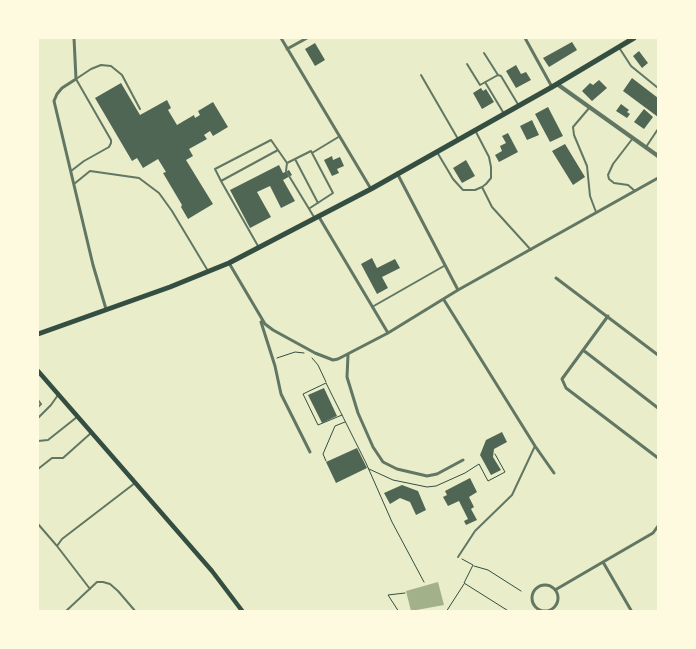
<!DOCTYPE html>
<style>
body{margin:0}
#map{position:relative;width:696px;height:649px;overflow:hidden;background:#e9edc9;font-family:"Exo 2",sans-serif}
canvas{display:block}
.frame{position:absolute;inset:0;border:39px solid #fefae0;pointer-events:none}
</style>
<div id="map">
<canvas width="696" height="649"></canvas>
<div class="frame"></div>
</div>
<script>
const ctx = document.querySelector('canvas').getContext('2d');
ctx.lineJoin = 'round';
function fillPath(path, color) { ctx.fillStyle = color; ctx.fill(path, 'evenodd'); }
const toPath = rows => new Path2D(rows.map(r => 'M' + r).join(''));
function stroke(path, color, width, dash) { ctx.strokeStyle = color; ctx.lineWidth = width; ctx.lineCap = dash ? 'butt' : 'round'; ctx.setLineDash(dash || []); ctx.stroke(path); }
fillPath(toPath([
 [438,582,444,605,411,611,406,591]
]), '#a3b18a');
fillPath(toPath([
 [572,42,577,50,549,67,543,58],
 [315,43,325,60,315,66,305,49],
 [639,51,648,63,642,68,633,56],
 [516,65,521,74,526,72,531,80,516,88,506,71],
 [632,78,658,98,658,117,623,91],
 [599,80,607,88,592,101,582,91,590,83,593,85],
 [121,83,140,115,167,100,171,108,168,110,177,125,194,115,195,118,200,115,198,111,213,102,228,127,213,136,210,131,204,135,207,139,189,149,193,156,186,160,213,204,188,219,181,207,182,205,163,173,166,172,158,159,143,168,137,158,132,161,95,98],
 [481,88,483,91,486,89,494,102,482,109,473,93],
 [621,104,629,110,627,112,630,114,627,118,616,111],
 [548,107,563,136,550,142,535,114],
 [644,109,653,117,644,129,634,122],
 [532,120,539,135,527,140,520,126],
 [508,133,518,152,499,162,495,155,502,151,500,146,506,143,502,136],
 [565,144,585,177,573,185,552,151],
 [332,156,333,160,340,157,344,166,337,169,339,173,332,176,324,160],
 [466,160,475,176,462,183,453,168],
 [279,165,283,173,289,170,292,175,283,180,295,201,281,208,270,186,257,192,271,217,250,228,230,190],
 [372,258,377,268,395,259,400,268,382,277,388,288,377,294,361,264],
 [324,388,337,416,322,423,308,395],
 [502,432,507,442,494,449,493,457,501,470,491,475,480,455,486,440],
 [357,448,367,468,336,483,326,462],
 [470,478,477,492,469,497,474,507,471,509,477,520,466,525,464,521,468,519,459,501,448,506,443,497,447,495,445,491],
 [402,485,418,491,426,510,416,515,410,502,400,498,390,504,384,493]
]), '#4f6655');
stroke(toPath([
 [277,358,295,352,304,353],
 [312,358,318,365,326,382],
 [342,415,318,425,303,394,326,383,366,463,392,522,424,582],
 [326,461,323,454,335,426,345,422],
 [369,469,393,480,427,487,436,486,465,473,479,464,488,481,505,472,495,454],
 [462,559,473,565,464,583,510,612],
 [474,566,488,570,521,591],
 [399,612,388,595,405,593],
 [446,612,464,584]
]), '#344e41', 1);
stroke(toPath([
 [620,49,631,66,658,88],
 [484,53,498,75,501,76,519,106],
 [467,64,480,85,498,75],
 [421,75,458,139],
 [485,82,503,112],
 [590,107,573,127,574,135,587,166,590,196,596,212],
 [633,138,613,164,608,175,609,179,614,183,628,185,635,191],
 [646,147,658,129],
 [278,150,221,181,215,169,271,140,287,163,311,151,312,153,340,136],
 [437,152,453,179,463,190,475,190,482,187,486,184,491,178,491,167,489,157,476,132],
 [295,159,318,203],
 [287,163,286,171,314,217],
 [71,171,84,161,109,147,111,143,111,140,76,79,91,69,101,65,111,66,122,75,140,109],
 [221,181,258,246],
 [74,184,90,171,139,178,159,193,172,211,208,271],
 [482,187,492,207,531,250],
 [310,208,333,193,312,153],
 [372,307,444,266],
 [38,400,41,404,38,407],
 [38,418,51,405,58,395],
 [38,441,48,440,77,417],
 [38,469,52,458,63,458,91,433],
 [38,524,57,546,62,539,135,483],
 [57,546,90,589],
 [458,557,475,531,512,495,535,446],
 [65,612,97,582,103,582,110,584,118,591,136,612]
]), '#617663', 2);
stroke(toPath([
 [74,38,76,79,62,88,57,94,54,101,93,265,106,309],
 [281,38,371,189],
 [525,38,552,87],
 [287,49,307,38],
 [397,173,458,290],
 [319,217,388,333],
 [229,263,265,324,273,330,315,353,333,360,338,359,388,333,458,290,658,178],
 [556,278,658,355],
 [444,300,535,446,554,473],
 [608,316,562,379,566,388,658,458],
 [261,322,275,366,281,394,310,452],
 [583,350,658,408],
 [348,355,347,377,358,413,373,447,383,462,397,469,427,476,437,474,463,460],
 [603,562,653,533,658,526],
 '532 598a13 13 0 1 1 26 0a13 13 0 1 1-26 0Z',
 [555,590,603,562,632,612]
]), '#617663', 3);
stroke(toPath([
 [557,84,658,156]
]), '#617663', 4);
stroke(toPath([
 [38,371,212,571,243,612]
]), '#344e41', 4.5);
stroke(toPath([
 [38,334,170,287,229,263,371,189,552,87,634,38]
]), '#344e41', 5);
</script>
